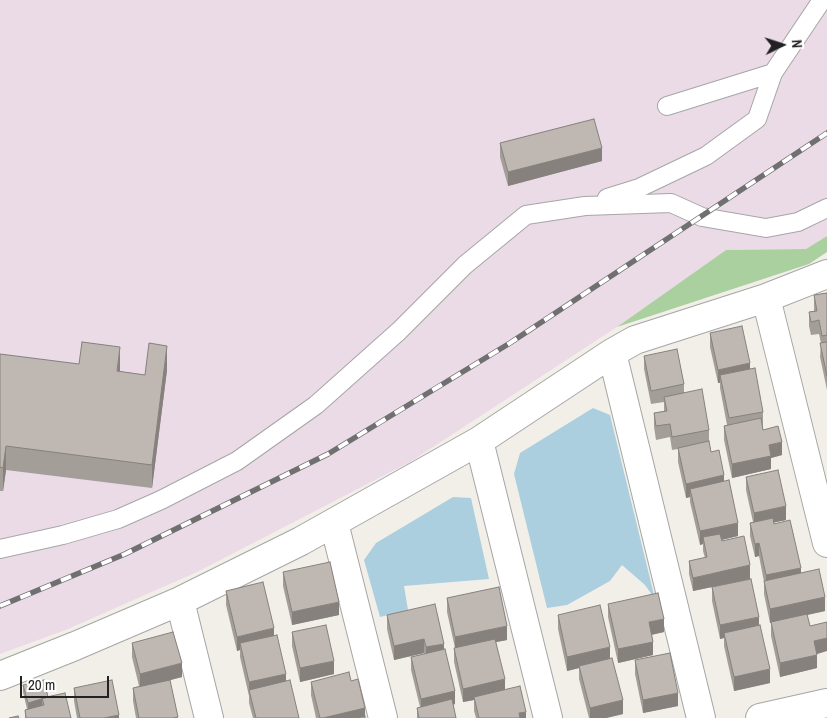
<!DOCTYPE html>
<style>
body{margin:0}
#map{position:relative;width:827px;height:718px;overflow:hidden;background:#f2efe9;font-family:"Archivo Narrow",sans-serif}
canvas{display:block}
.north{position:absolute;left:757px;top:20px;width:50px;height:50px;-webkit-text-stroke:4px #fff;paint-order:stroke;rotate:86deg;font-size:14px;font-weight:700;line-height:20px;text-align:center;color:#222}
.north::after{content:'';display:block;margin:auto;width:18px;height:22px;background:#222;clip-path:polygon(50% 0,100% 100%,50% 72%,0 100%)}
.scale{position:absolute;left:20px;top:676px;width:89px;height:22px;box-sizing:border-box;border:2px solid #222;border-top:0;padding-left:6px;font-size:15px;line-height:18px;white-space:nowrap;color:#222;-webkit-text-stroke:4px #fff;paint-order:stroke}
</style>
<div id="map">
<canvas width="827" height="718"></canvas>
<div class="north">N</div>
<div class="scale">20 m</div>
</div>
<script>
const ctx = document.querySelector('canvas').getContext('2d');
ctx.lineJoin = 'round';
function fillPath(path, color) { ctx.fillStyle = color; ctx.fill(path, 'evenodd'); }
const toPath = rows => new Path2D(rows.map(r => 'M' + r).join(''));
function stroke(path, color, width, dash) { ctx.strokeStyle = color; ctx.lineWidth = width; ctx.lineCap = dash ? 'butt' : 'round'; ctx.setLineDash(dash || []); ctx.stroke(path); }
fillPath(toPath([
 [0,0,827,0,827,236,806,249,726,250,617,327,410,462,197,572,68,629,0,654]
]), '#eadbe7');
fillPath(toPath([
 [827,236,827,252,809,264,617,327,726,250,806,249]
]), '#aad09f');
fillPath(toPath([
 [593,408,610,415,655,599,645,585,622,565,610,581,567,605,547,608,514,474,520,453],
 [453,497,471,498,489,579,404,586,408,610,380,617,364,560,376,543]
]), '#abcfde');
const service = toPath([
 [667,106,773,73],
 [607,198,639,188,706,156,757,119,773,73,822,0],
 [0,549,63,535,118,519,161,500,237,461,316,405,399,331,465,265,526,215,585,206,671,203,702,217,766,228,798,222,827,208]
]);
const minor = toPath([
 [766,298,827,543],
 [612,353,701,718],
 [479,441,548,718],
 [334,523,383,718],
 [180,601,209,718],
 [0,676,75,646,180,601,301,541,479,441,612,353,635,340,766,298,827,274]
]);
const tertiary = toPath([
 [760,718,827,703]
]);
stroke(service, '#a6a6a6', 20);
stroke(minor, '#a6a6a6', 30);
stroke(tertiary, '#a6a6a6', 30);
stroke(service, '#fff', 18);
stroke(minor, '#fff', 28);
stroke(tertiary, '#fff', 28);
const rail = toPath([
 [0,606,125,554,328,454,510,343,827,133]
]);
stroke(rail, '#707070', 5.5);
stroke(rail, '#fff', 4, [11]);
fillPath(toPath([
 [500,143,602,161,508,186,500,157],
 [827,293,827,390,820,357,821,343,819,334,811,335,809,326,809,312,814,311,814,295],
 [710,333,750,369,763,412,763,430,782,455,771,458,771,469,732,478,724,440,724,426,727,425,720,388,720,383,718,383,710,347],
 [0,354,145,375,167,370,152,488,6,470,3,491,0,491],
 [644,356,684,384,684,393,709,430,709,442,711,452,724,482,738,536,721,540,750,579,693,591,689,574,689,561,705,558,703,551,703,544,700,545,690,502,690,497,686,498,678,462,678,449,672,450,670,437,656,440,654,427,654,413,664,411,664,402,651,404,644,369],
 [746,477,786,520,774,522,774,524,801,573,825,611,807,615,816,654,817,668,780,677,771,636,771,622,770,623,764,594,764,582,759,556,755,557,750,536,750,523,753,522,746,490],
 [283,572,339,615,292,625,283,586],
 [712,587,759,625,770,683,734,691,724,646,724,638,720,639,712,601],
 [226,591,274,635,286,681,299,718,253,718,249,703,249,696,240,657,240,650,237,651,226,605],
 [447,598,507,640,496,642,505,690,526,718,476,718,474,711,474,700,463,702,454,662,454,648,455,648,447,612],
 [608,604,664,632,652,635,653,655,618,663,608,617],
 [387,615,444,649,455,704,453,705,456,718,417,718,417,708,420,707,411,670,411,657,425,654,424,653,394,660,387,629],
 [558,615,610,658,623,714,606,718,589,718,579,679,579,668,567,671,558,629],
 [292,632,334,674,300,682,292,646],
 [132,643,182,677,170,680,178,718,136,718,133,701,133,688,139,686,132,657],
 [635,660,678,706,643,713,635,674],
 [311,682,365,708,365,718,316,718,311,695],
 [23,685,48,697,71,718,25,718,25,710,27,709,23,692],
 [74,688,119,718,77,718,74,701]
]), '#a49e99');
fillPath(toPath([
 [602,148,602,161,508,186,508,172],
 [167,346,167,370,152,488,152,465],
 [120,347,120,370,117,395,117,371],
 [750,363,750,377,720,375,720,383,718,383,718,370],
 [782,442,782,455,771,458,771,469,732,478,732,464,769,445],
 [6,446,6,470,3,491,3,468],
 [724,475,724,489,690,489,690,497,686,498,686,484],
 [786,506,786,520,754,527,754,513],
 [738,523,738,536,705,544,703,537,703,544,700,545,700,531],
 [759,543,759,556,755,557,755,544],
 [750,565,750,579,693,591,693,578],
 [801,568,801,581,766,589,766,575],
 [825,597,825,611,770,623,770,609],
 [339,602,339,615,292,625,292,612],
 [759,617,759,630,724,633,724,638,720,639,720,625],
 [664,619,664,632,649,635,649,622],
 [507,626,507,640,455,650,455,637],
 [274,628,274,641,240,643,240,650,237,651,237,637],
 [827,638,827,651,814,655,814,641],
 [424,639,424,653,394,660,394,646],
 [653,642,653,655,618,663,618,649],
 [444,644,444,657,426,661,426,647],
 [610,647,610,661,579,666,579,668,567,671,567,657],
 [817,655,817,668,780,677,780,663],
 [334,661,334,674,300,682,300,668],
 [182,663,182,677,140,688,140,674],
 [770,669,770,683,734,691,734,677],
 [286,674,286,687,249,690,249,696,249,682],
 [505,679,505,693,474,697,474,700,463,702,463,689],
 [455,691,455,704,421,712,421,699],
 [678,693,678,706,643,713,643,700],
 [42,699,42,706,28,710,28,703],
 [623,700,623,714,606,718,590,718,590,708],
 [365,708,365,718,323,718],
 [526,712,526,718,519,718,519,713],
 [119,715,119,718,104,718]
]), '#86817d');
const building = toPath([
 [594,119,602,148,508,172,500,143,594,119],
 [827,293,827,335,822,336,819,320,811,322,809,312,817,311,814,295,827,293],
 [742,326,750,363,718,370,710,333,742,326],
 [82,342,120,347,117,371,145,375,149,343,167,346,152,465,6,446,3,468,0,467,0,354,79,364,82,342],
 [827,342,827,376,820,343,827,342],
 [677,349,684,384,651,391,644,356,677,349],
 [755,368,763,412,729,418,720,375,755,368],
 [702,389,709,430,672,437,670,424,656,426,654,413,667,411,664,397,702,389],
 [761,418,763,430,778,426,782,442,769,445,771,456,732,464,724,426,761,418],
 [709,441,711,452,719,450,724,475,686,484,678,448,709,441],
 [778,470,786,506,754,513,746,477,778,470],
 [729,480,738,523,700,531,690,489,729,480],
 [773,518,774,524,790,520,801,568,766,575,759,543,755,544,750,523,773,518],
 [720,534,722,541,744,536,750,565,693,578,689,561,707,557,703,537,720,534],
 [330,562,339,602,292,612,283,572,330,562],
 [819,569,825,597,770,609,764,581,819,569],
 [751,579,759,617,720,625,712,587,751,579],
 [263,582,274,628,237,637,226,591,263,582],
 [499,587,507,626,455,637,447,598,499,587],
 [658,593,664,619,649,622,653,642,618,649,608,604,658,593],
 [435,604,444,644,426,647,424,639,394,646,387,615,435,604],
 [600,605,610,647,567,657,558,615,600,605],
 [807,614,810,626,827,622,827,638,814,641,817,655,780,663,771,622,807,614],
 [326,625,334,661,300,668,292,632,326,625],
 [760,625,770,669,734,677,724,633,760,625],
 [173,632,182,663,140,674,132,643,173,632],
 [277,635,286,674,249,682,240,643,277,635],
 [495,639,505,679,463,689,454,648,495,639],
 [445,649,455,691,421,699,411,657,445,649],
 [670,653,678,693,643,700,635,660,670,653],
 [612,658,623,700,590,708,579,666,612,658],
 [349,672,351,681,358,679,365,708,323,718,320,718,311,682,349,672],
 [44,680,48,697,28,703,23,685,44,680],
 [112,680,119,715,104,718,80,718,74,688,112,680],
 [170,680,178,717,173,718,139,718,133,688,170,680],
 [290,680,299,718,256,718,249,690,290,680],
 [520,686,526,712,519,713,520,718,479,718,474,697,520,686],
 [65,693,71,718,26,718,25,710,44,705,42,698,65,693],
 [452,699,456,718,419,718,417,708,452,699],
 [18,716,19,718,9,718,18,716],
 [365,716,365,718,356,718,365,716]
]);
fillPath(building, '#bfb8b2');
stroke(building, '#86817d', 1);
</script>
